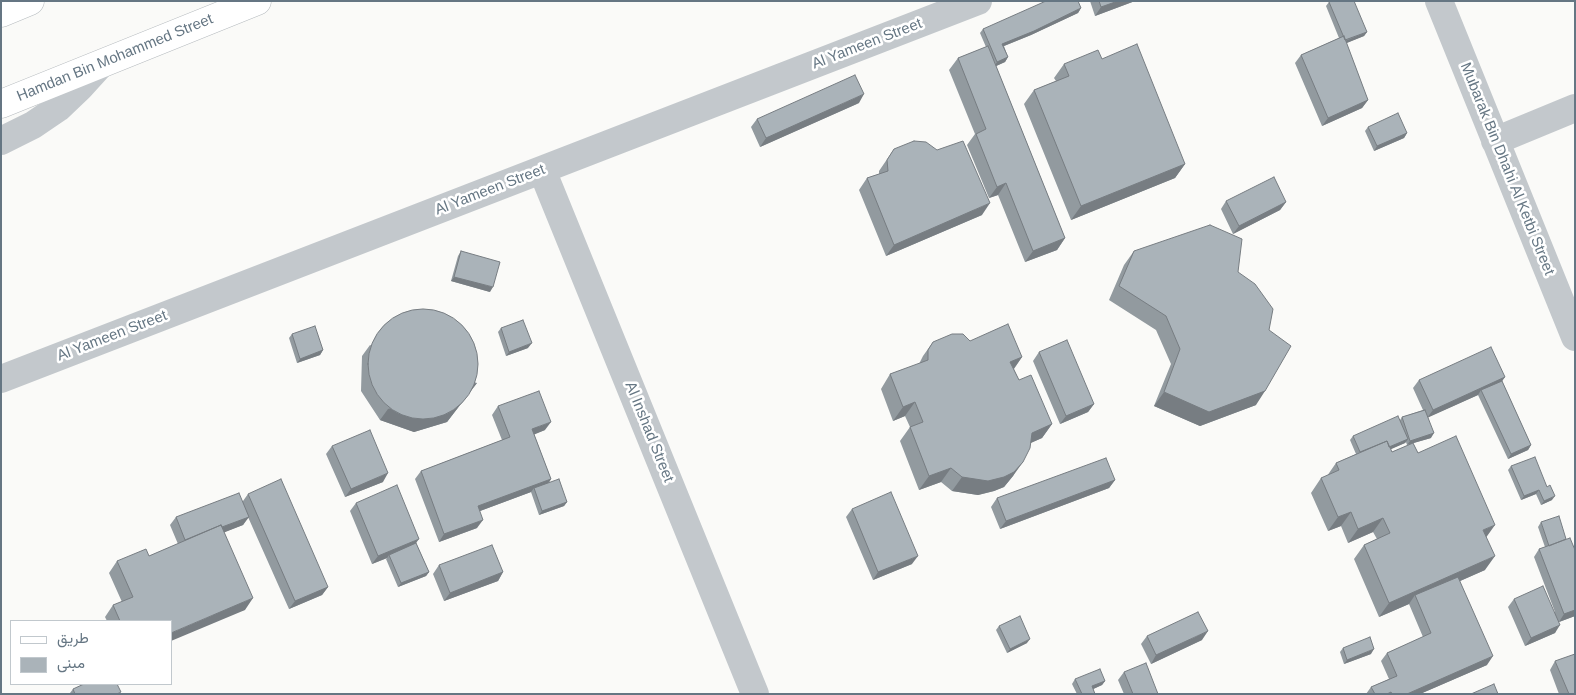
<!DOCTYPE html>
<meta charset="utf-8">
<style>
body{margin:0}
#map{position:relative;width:1576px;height:695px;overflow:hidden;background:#fafaf8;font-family:Helvetica,Vazirmatn,sans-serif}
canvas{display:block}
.frame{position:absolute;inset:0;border:2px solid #657683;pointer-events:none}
.legend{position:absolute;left:10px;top:620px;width:162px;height:65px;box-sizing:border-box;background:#fff;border:1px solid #c1c8cd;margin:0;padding:6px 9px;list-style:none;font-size:15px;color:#657683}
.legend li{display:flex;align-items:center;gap:10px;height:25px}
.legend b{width:25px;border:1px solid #c1c8cd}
</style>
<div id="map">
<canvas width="1576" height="695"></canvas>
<div class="frame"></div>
<ul class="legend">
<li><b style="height:6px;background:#fff"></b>طريق</li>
<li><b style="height:14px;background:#aab3b9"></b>مبنى</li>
</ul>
</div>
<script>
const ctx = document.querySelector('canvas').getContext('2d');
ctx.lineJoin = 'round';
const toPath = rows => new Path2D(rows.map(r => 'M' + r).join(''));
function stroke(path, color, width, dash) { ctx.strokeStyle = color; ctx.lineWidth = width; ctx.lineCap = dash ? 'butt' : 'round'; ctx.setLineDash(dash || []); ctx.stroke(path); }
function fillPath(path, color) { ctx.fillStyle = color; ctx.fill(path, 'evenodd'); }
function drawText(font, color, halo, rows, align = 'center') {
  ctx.font = font + ' Helvetica,sans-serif'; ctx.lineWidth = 5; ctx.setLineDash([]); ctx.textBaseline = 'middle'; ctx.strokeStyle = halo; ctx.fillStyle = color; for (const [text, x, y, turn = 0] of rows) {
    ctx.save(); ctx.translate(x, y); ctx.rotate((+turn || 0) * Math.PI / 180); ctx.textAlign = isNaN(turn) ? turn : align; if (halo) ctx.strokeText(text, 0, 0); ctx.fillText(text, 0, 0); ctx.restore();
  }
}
const primary = toPath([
 [1,13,30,1],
 [1,104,257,1]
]);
stroke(primary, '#b5babe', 29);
stroke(toPath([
 [1439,1,1575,337],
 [1,141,33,125,58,108,80,87,100,65],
 [1495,141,1575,108],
 [542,170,755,694],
 [1,379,978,1]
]), '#c3c8cc', 28);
stroke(primary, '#fff', 28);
fillPath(toPath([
 [1090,1,1135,1,1095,16],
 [1329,2,1367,32,1364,36,1346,43,1368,100,1362,108,1322,126,1295,63,1301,55,1339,38,1326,6],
 [1081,8,1078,13,1031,35,1004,46,1008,57,1005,62,996,66,1065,238,1057,250,1025,262,998,195,989,198,967,145,975,134,949,70,958,58,986,47,980,33,983,29],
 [1102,59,1185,164,1175,178,1071,220,1024,104,1034,90,1056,81,1054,78,1064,64],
 [859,103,760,147,751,127,757,119],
 [1368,127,1407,133,1404,138,1374,151,1365,131],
 [894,149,982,215,886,256,859,190,867,178,879,174,879,171],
 [1226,201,1286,202,1280,210,1233,234,1221,209],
 [461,251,490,292,451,281,458,256],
 [1134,251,1238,272,1256,405,1200,426,1154,406,1171,364,1156,330,1109,300,1124,265],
 [501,328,528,348,506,356,498,332],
 [292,334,323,350,320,355,297,363,289,338],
 [970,341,1022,357,1014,369,1019,380,1052,424,1042,438,1030,443,1013,476,1004,487,994,491,978,495,952,491,941,482,919,490,900,441,910,427,905,416,893,421,881,389,890,374,919,364,923,356,933,342],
 [370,345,477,383,447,422,414,432,380,420,361,391,362,356],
 [1039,352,1094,404,1088,412,1060,424,1033,361],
 [1505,377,1502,381,1531,445,1528,450,1508,459,1478,395,1428,417,1431,438,1413,443,1418,453,1486,538,1485,570,1460,581,1487,665,1420,694,1366,694,1371,687,1389,679,1381,661,1387,653,1423,637,1409,604,1379,617,1354,559,1364,545,1377,539,1373,532,1348,543,1341,526,1328,531,1311,493,1321,478,1327,476,1336,463,1356,454,1350,440,1353,436,1400,420,1402,417,1423,410,1413,388,1419,380],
 [1406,442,1407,445,1411,444,1392,452,1390,449,1405,443],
 [498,406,545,430,534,434,551,479,549,483,567,502,564,506,539,515,531,492,480,511,477,528,439,542,415,479,421,471,502,440,492,415],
 [332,446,383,482,345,497,326,454],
 [1511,466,1552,500,1541,505,1536,494,1521,500,1508,470],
 [1115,480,1109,488,1000,529,991,507,997,498],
 [248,494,328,587,322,595,289,609,248,517,243,525,224,532,245,610,171,621,107,621,105,617,113,605,122,602,109,573,117,561,149,556,178,544,170,525,176,517,243,501],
 [356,503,416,543,429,572,426,576,398,587,386,559,387,558,372,564,350,511],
 [852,509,912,564,873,580,846,517],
 [1541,522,1575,616,1559,622,1555,633,1525,646,1508,607,1514,599,1555,612,1534,557,1539,549,1545,547,1538,527],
 [439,565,503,572,498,581,444,601,433,574],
 [999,626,1027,643,1007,653,996,630],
 [1147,636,1202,640,1151,664,1141,644],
 [1343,648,1371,654,1344,664,1340,652],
 [1555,661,1575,694,1559,694,1550,670],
 [1124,672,1158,694,1124,694,1118,680],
 [1075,679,1105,681,1102,685,1093,689,1095,694,1077,694,1072,684],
 [73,689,120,694,70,694,70,693]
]), '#929a9f');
fillPath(toPath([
 [1118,1,1135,1,1095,16,1101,7],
 [1081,8,1078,13,1031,35,999,48,1002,44],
 [1367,32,1364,36,1342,45,1345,41],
 [1008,57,1005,62,994,67,997,62],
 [864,94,859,103,760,147,766,138],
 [1368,100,1362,108,1322,126,1328,118],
 [1407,133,1404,138,1374,151,1377,146],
 [1185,164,1175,178,1071,220,1081,206],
 [1006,183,998,195,989,198,997,187],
 [1286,202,1280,210,1233,234,1239,226],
 [990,203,982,215,886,256,894,245],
 [1065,238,1057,250,1025,262,1033,251],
 [454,277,493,287,490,292,451,281],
 [532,343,528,348,506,356,509,352],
 [323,350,320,355,297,363,300,359],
 [1022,357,1012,371,1010,362],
 [1505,377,1499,385,1481,390,1478,395,1427,418,1433,410],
 [477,383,447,422,414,432,380,420,388,409],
 [1265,391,1256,405,1200,426,1154,406,1164,392],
 [915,402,905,416,893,421,903,407],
 [1094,404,1088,412,1060,424,1066,416],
 [551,422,545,430,526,438,532,429],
 [1052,424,1042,438,1022,447,1032,433],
 [1434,433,1431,438,1407,445,1410,441],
 [1408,439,1405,443,1360,463,1363,458],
 [1531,445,1528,450,1508,459,1511,454],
 [1023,462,1013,476,1004,487,994,491,978,495,952,491,962,477],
 [951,468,941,482,919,490,929,476],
 [388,473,383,482,345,497,351,489],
 [551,479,545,487,534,488,531,492,472,514,478,506],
 [1115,480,1109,488,1000,529,1006,521],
 [1539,490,1536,494,1521,500,1524,496],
 [1555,496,1552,500,1541,505,1544,501],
 [567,502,564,506,539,515,542,511],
 [1351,512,1341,526,1328,531,1338,517],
 [249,517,243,525,180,550,186,541],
 [1383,518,1373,532,1348,543,1358,529],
 [483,520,477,528,439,542,444,534],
 [1495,525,1485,539,1483,530],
 [419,539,413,547,389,555,387,558,372,564,378,556],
 [918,556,912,564,873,580,878,572],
 [1495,556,1485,570,1417,600,1415,595,1409,604,1379,617,1389,603],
 [429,572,426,576,398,587,401,583],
 [503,572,498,581,444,601,450,593],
 [328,587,322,595,289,609,295,601],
 [253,598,245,610,171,641,171,633],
 [1575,610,1575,616,1559,622,1564,614],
 [1560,625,1555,633,1525,646,1531,638],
 [1208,631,1202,640,1151,664,1156,655],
 [1030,639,1027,643,1007,653,1010,649],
 [1374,649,1371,654,1344,664,1347,660],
 [1493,656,1487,665,1420,694,1407,694],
 [1105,681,1102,685,1089,691,1092,686]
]), '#777d82');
const building = toPath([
 [1046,1,1078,1,1081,8,1034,31,1002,44,1008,57,997,62,983,29,1046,1],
 [1099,1,1118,1,1101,7,1099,1],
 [1331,1,1354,1,1367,32,1345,40,1329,2,1331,1],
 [1344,36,1368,100,1328,118,1301,55,1344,36],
 [1137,44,1185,164,1081,206,1034,90,1069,76,1064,64,1098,50,1102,59,1137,44],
 [988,46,1065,238,1033,251,1006,183,997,187,976,134,986,129,958,58,988,46],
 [855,75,864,94,766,138,757,119,855,75],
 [1398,113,1407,133,1377,146,1368,127,1398,113],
 [914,141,926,142,937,150,963,141,990,203,894,245,867,178,888,171,887,160,894,149,914,141],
 [1274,177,1286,202,1239,226,1226,201,1274,177],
 [1210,225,1242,239,1238,272,1255,284,1273,309,1269,330,1291,346,1265,391,1209,412,1164,392,1180,349,1166,316,1119,286,1134,251,1210,225],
 [461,251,500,262,493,287,454,277,461,251],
 '368 364a55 55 0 1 1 110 0a55 55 0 1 1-110 0Z',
 [523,320,532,343,509,352,501,328,523,320],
 [1008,324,1022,357,1010,362,1019,380,1031,375,1052,424,1032,433,1030,448,1023,462,1014,472,1004,477,988,481,962,477,951,468,929,476,910,427,923,422,915,402,903,407,890,374,928,360,928,350,933,342,952,334,963,334,970,341,1008,324],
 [315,326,323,350,300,359,292,334,315,326],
 [1067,340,1094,404,1066,416,1039,352,1067,340],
 [1491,347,1505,377,1433,410,1419,380,1491,347],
 [1502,381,1531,445,1511,454,1481,390,1502,381],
 [539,391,551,422,532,429,551,479,478,506,483,520,444,534,421,471,510,437,498,406,539,391],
 [1425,410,1434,433,1410,441,1402,417,1425,410],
 [1398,416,1408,439,1389,447,1387,441,1360,452,1353,436,1398,416],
 [370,430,388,473,351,489,332,446,370,430],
 [1456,436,1495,525,1483,530,1495,556,1389,603,1364,545,1390,533,1383,518,1358,529,1351,512,1338,517,1321,478,1339,470,1336,463,1387,441,1392,452,1413,443,1418,453,1456,436],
 [1535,457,1547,487,1550,485,1555,496,1544,501,1539,490,1524,496,1511,466,1535,457],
 [1106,458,1115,480,1006,521,997,498,1106,458],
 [281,479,328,587,295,601,248,494,281,479],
 [559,479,567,502,542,511,534,488,559,479],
 [397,485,419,539,378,556,356,503,397,485],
 [891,492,918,556,878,572,852,509,891,492],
 [239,493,249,517,222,527,221,525,185,540,176,517,239,493],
 [1559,516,1566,539,1549,546,1541,522,1559,516],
 [221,525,253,598,171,633,171,621,120,621,113,605,133,597,117,561,146,549,149,556,221,525],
 [1570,538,1575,550,1575,610,1564,614,1539,549,1570,538],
 [416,543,429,572,401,583,389,555,416,543],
 [492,545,503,572,450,593,439,565,492,545],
 [1458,577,1493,656,1407,694,1392,694,1391,692,1387,694,1375,694,1371,687,1397,676,1387,653,1431,633,1415,595,1458,577],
 [1543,586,1560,625,1531,638,1514,599,1543,586],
 [1198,612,1208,631,1156,655,1147,636,1198,612],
 [1020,616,1030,639,1010,649,999,626,1020,616],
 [1370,637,1374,649,1347,660,1343,648,1370,637],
 [1575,654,1575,694,1569,694,1555,661,1575,654],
 [1146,663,1158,694,1133,694,1124,672,1146,663],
 [1100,669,1105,681,1092,686,1095,694,1082,694,1075,679,1100,669],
 [84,684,117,684,121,692,117,694,75,694,73,689,84,684],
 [1494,684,1498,694,1471,694,1494,684]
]);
fillPath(building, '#aab3b9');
stroke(building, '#777d82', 1);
drawText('15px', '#657683', '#fff', [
 ["Al Yameen Street",867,44,-21],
 ["Hamdan Bin Mohammed Street",115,58,-22],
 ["Mubarak Bin Dhahi Al Ketbi Street",1507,169,68],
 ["Al Yameen Street",490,190,-21],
 ["Al Yameen Street",112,336,-21],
 ["Al Inshad Street",649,432,68]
]);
</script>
